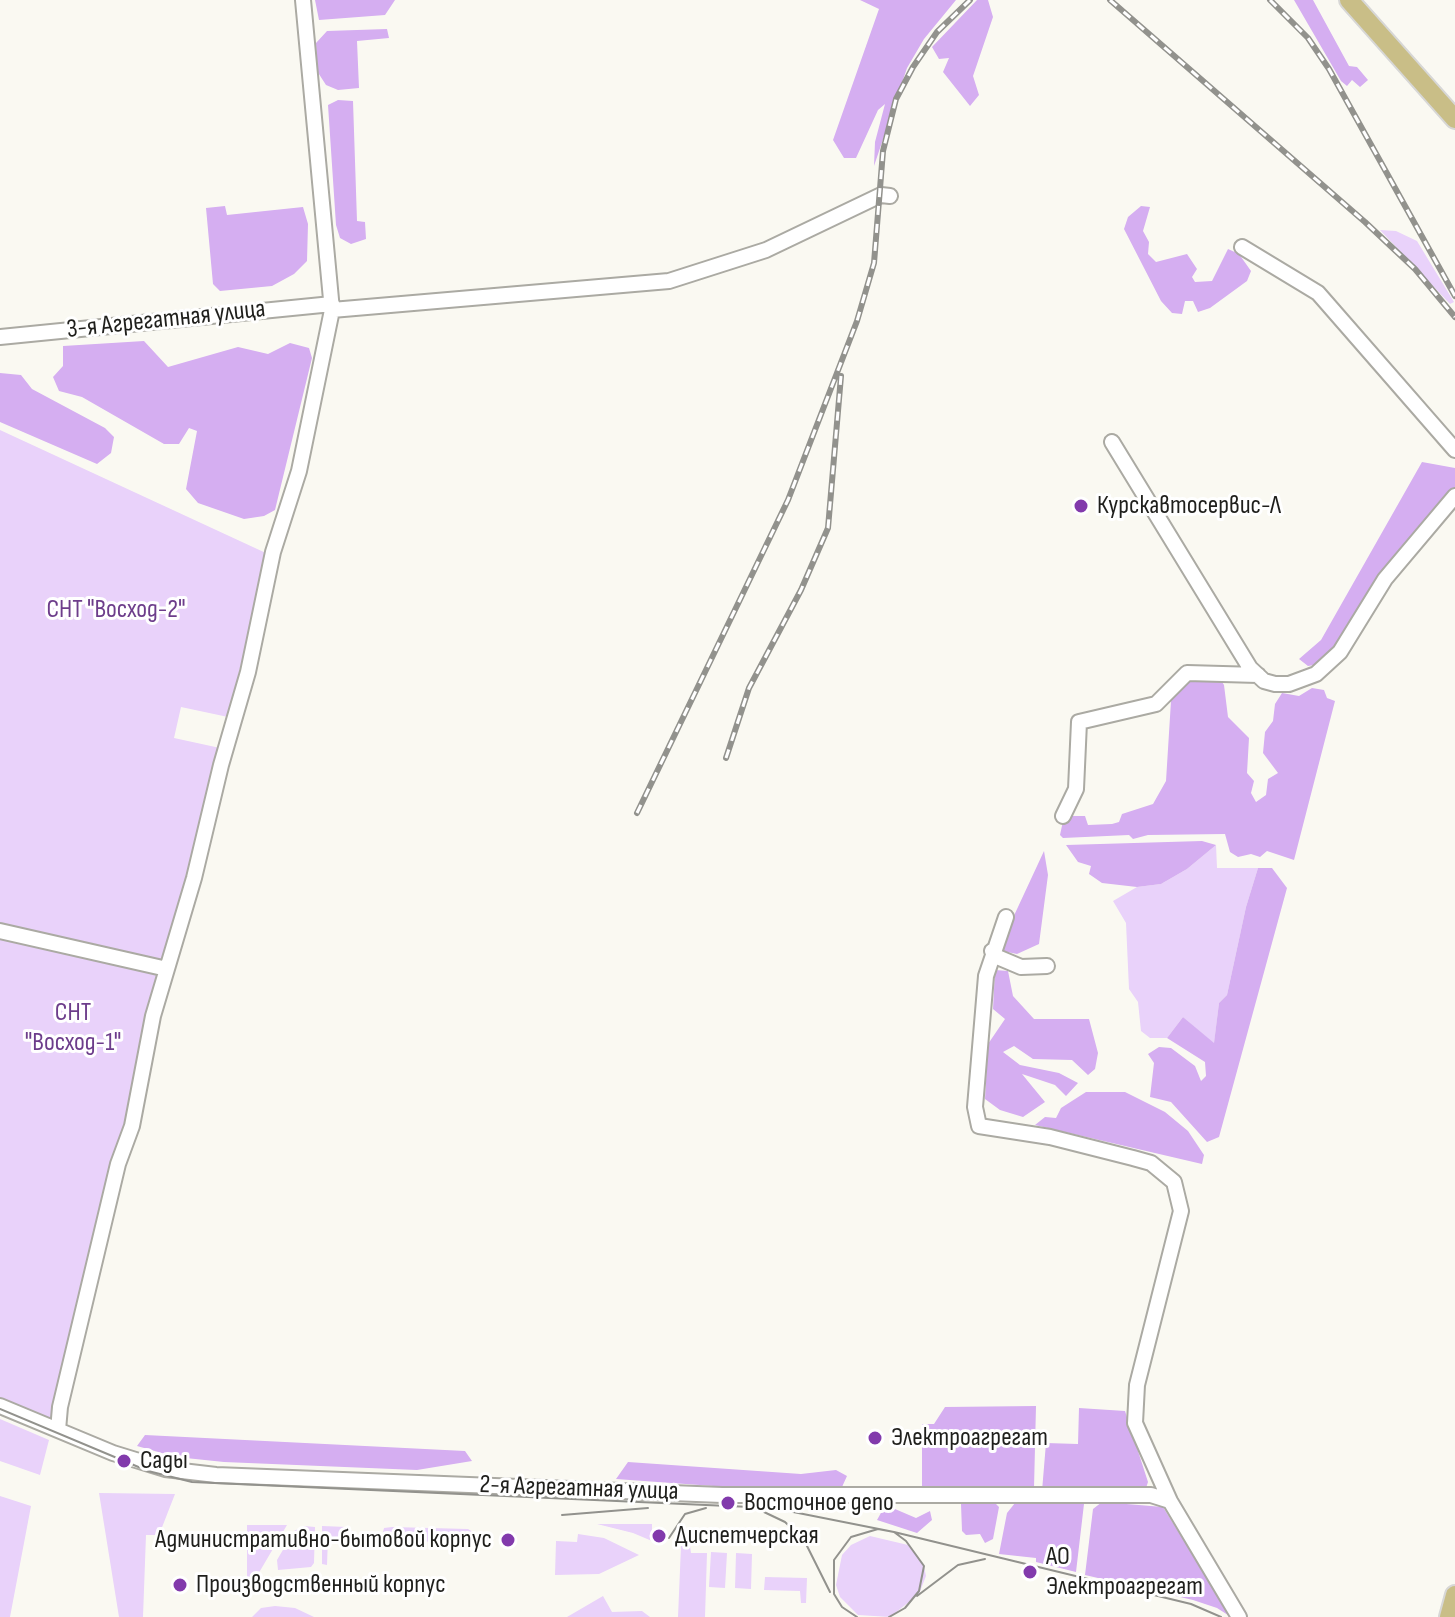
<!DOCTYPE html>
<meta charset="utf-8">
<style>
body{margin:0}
canvas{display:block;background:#faf9f2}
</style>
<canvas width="1455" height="1617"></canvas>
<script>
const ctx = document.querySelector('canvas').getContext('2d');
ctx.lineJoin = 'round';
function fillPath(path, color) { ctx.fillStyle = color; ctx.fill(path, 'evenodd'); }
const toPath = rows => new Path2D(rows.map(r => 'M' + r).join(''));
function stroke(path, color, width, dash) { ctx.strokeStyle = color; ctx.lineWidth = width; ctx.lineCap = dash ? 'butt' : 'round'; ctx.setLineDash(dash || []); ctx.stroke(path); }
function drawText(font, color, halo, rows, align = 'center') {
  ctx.font = font + ' "Sofia Sans Condensed",sans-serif'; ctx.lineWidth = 6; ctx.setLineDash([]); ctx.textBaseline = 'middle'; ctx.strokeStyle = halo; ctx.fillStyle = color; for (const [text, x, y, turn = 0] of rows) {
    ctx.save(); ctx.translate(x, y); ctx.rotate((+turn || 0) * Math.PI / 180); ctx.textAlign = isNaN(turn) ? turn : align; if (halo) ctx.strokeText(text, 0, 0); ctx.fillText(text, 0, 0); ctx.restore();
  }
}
fillPath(toPath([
 [1380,230,1396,231,1417,241,1454,302,1450,304],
 [0,430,268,554,228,717,181,707,174,738,220,748,166,965,0,926],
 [1216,845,1217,868,1258,868,1246,907,1227,995,1219,1003,1214,1044,1183,1017,1167,1038,1150,1038,1141,1031,1138,1002,1129,989,1126,923,1113,901,1137,887,1161,884,1187,869],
 [0,935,163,972,53,1424,0,1403],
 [0,1419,49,1440,40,1475,0,1461],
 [99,1493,175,1494,159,1535,146,1535,143,1617,119,1617],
 [0,1496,31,1506,10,1617,0,1617],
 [597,1524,652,1524,652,1541,633,1533],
 [247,1525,287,1525,247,1593],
 [304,1526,315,1527,314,1563,311,1567,278,1570,277,1560,294,1531],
 [322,1526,347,1527,354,1533,353,1539,328,1538,327,1565,322,1564],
 [392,1527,468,1529,473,1532,474,1543,381,1540,384,1528],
 [578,1534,604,1538,639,1555,599,1574,555,1575,556,1541,577,1542],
 [870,1536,908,1545,924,1566,926,1576,919,1594,890,1617,858,1615,840,1597,836,1585,842,1555,851,1545],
 [681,1546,690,1546,691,1553,707,1553,705,1617,678,1617],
 [711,1552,727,1553,725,1588,709,1587],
 [736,1553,752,1554,751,1589,735,1588],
 [765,1577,807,1578,806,1603,801,1603,800,1591,764,1590],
 [603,1596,612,1612,642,1611,650,1617,567,1617],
 [275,1606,295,1608,314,1617,252,1617,261,1608]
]), '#e9d2fa');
fillPath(toPath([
 [315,0,395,0,385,15,319,20],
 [860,0,956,0,924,39,907,68,874,166,875,142,885,104,878,110,856,158,844,158,833,140,879,9],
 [977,0,988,0,993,17,973,76,979,95,970,106,943,72,949,58,939,59,932,47],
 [1294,0,1313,0,1349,66,1357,67,1368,80,1360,87,1352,80,1347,86,1341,81],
 [387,29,389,38,357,41,359,88,338,90,326,85,317,71,316,43,327,31],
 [338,100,353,101,357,221,365,222,366,239,351,244,340,238,336,225,328,105],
 [225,206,227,215,303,207,308,224,307,261,294,274,272,286,220,291,213,284,206,208],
 [1141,206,1150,207,1143,231,1149,242,1148,254,1156,262,1187,254,1197,269,1192,277,1195,282,1212,281,1228,249,1239,254,1251,271,1247,281,1210,308,1198,312,1193,301,1185,301,1182,314,1172,313,1161,301,1124,229,1128,217],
 [144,341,168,367,238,347,268,354,290,343,309,348,312,358,275,510,264,516,244,519,198,503,186,489,197,431,189,428,179,444,164,444,82,397,59,391,53,377,63,366,63,346],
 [0,373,21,375,32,389,105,428,114,437,111,453,97,464,0,422],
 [1422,462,1455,468,1455,490,1321,664,1308,666,1299,659,1321,640],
 [1188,676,1219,677,1224,685,1228,717,1249,738,1247,773,1254,781,1251,793,1256,802,1266,795,1268,779,1278,773,1263,753,1265,732,1273,721,1275,704,1282,693,1299,696,1312,688,1324,690,1327,698,1335,701,1294,860,1267,851,1260,857,1251,854,1238,857,1230,852,1225,834,1148,835,1133,839,1129,835,1063,838,1060,835,1063,821,1072,816,1085,816,1088,825,1112,824,1119,822,1122,814,1153,804,1166,781,1171,701],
 [1202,841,1216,845,1187,869,1161,884,1137,887,1102,883,1089,874,1091,866,1078,862,1066,845],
 [1044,851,1048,875,1039,944,1017,954,998,950],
 [1258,868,1272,868,1287,888,1219,1137,1207,1142,1171,1102,1150,1097,1154,1063,1148,1054,1159,1047,1171,1048,1195,1066,1201,1081,1206,1076,1205,1062,1167,1038,1183,1017,1214,1043,1219,1003,1227,995,1246,907],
 [995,970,1008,971,1013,996,1034,1019,1089,1019,1098,1053,1095,1069,1088,1075,1072,1060,1033,1059,1014,1046,1003,1052,1020,1065,1059,1073,1078,1083,1066,1096,1055,1085,1022,1074,1045,1102,1023,1117,1000,1110,985,1099,988,1044,1005,1019,993,1009],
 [1086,1092,1125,1092,1165,1112,1188,1131,1204,1155,1202,1164,1035,1125,1045,1117,1056,1118,1061,1108],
 [1036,1406,1034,1488,926,1492,922,1486,922,1424,934,1424,945,1407],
 [1079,1408,1125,1411,1148,1482,1146,1488,1042,1491,1046,1443,1078,1444],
 [145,1435,465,1451,472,1461,417,1470,224,1462,176,1457,137,1446],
 [628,1462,801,1474,836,1470,847,1476,842,1487,834,1490,797,1492,616,1479],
 [1102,1502,1163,1507,1231,1617,1217,1608,1193,1600,1085,1575,1093,1509],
 [1015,1503,1084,1504,1076,1572,1036,1562,1036,1558,999,1554,1007,1513],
 [961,1504,996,1504,999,1507,993,1539,985,1543,980,1534,966,1535,962,1531],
 [895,1509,916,1518,930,1511,932,1520,917,1533,877,1520,882,1511]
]), '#d5aef1');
const minor = toPath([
 [1242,247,1318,293,1455,450],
 [332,310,669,281,766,250,881,195,890,196],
 [0,337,332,304],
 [1112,442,1250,668,1264,681,1275,684,1289,684,1316,674,1340,652,1385,579,1455,496],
 [1063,816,1076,789,1079,722,1156,704,1187,673,1258,675],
 [1006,917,986,976,975,1107,979,1126,1050,1137,1133,1158,1151,1163,1174,1182,1181,1211,1137,1385,1135,1423,1170,1501,1239,1617],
 [0,931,167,969],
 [992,951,995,956,1021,967,1047,966],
 [0,1406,113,1453,165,1469,216,1475,722,1495,1151,1495,1170,1501],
 [58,1430,60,1407,118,1164,132,1126,153,1016,194,878,221,765,248,672,273,552,299,471,332,310,303,0]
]);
const major = toPath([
 [1349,0,1455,119],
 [1449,1617,1455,1595]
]);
stroke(minor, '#abaaa3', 18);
stroke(major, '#d7d7d6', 22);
stroke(minor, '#fff', 14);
stroke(major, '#c9be87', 18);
stroke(toPath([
 [0,1409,148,1471,192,1482,773,1508,894,1532,1191,1604,1221,1617],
 [764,1512,785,1522,804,1540,830,1592],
 [562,1515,648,1508],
 [669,1538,685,1514,706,1508],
 [917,1596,958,1565,985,1559],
 [857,1617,842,1607,834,1594,834,1560,851,1537,878,1529,894,1532,906,1541,924,1566,919,1591,905,1608,889,1617]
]), '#92928d', 2);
const rail = toPath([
 [1110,0,1365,222,1415,269,1455,317],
 [1270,0,1308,38,1329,69,1455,296],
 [726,758,749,688,801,590,828,528,841,376],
 [637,813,788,500,857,321,874,263,883,151,896,99,913,67,937,32,970,0]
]);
stroke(rail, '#92928d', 6);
stroke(rail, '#fff', 3, [9]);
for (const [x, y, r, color] of [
 [1081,506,8,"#823aac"],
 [875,1438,8,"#823aac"],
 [124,1461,8,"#823aac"],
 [728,1503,8,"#823aac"],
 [659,1536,8,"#823aac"],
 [508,1540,8,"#823aac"],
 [1030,1572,8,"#823aac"],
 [180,1585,8,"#823aac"]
]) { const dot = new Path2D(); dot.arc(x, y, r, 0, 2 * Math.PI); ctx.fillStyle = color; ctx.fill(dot); stroke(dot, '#fff', 3); }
drawText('26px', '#1f1f1c', '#fff', [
 ["3-я Агрегатная улица",166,320,-6],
 ["2-я Агрегатная улица",579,1489,2]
]);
drawText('26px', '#1f1f1c', '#fff', [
 ["Курскавтосервис-Л",1097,506],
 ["Электроагрегат",891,1438],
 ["Сады",140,1461],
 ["Восточное депо",744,1503],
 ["Диспетчерская",675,1536],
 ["Административно-бытовой корпус",492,1540,"right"],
 ["АО",1046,1557],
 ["Электроагрегат",1046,1587],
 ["Производственный корпус",196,1585]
], 'left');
drawText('26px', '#6d3d8b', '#fff', [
 ["СНТ \"Восход-2\"",116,610],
 ["СНТ",73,1013],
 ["\"Восход-1\"",73,1043]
]);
</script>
